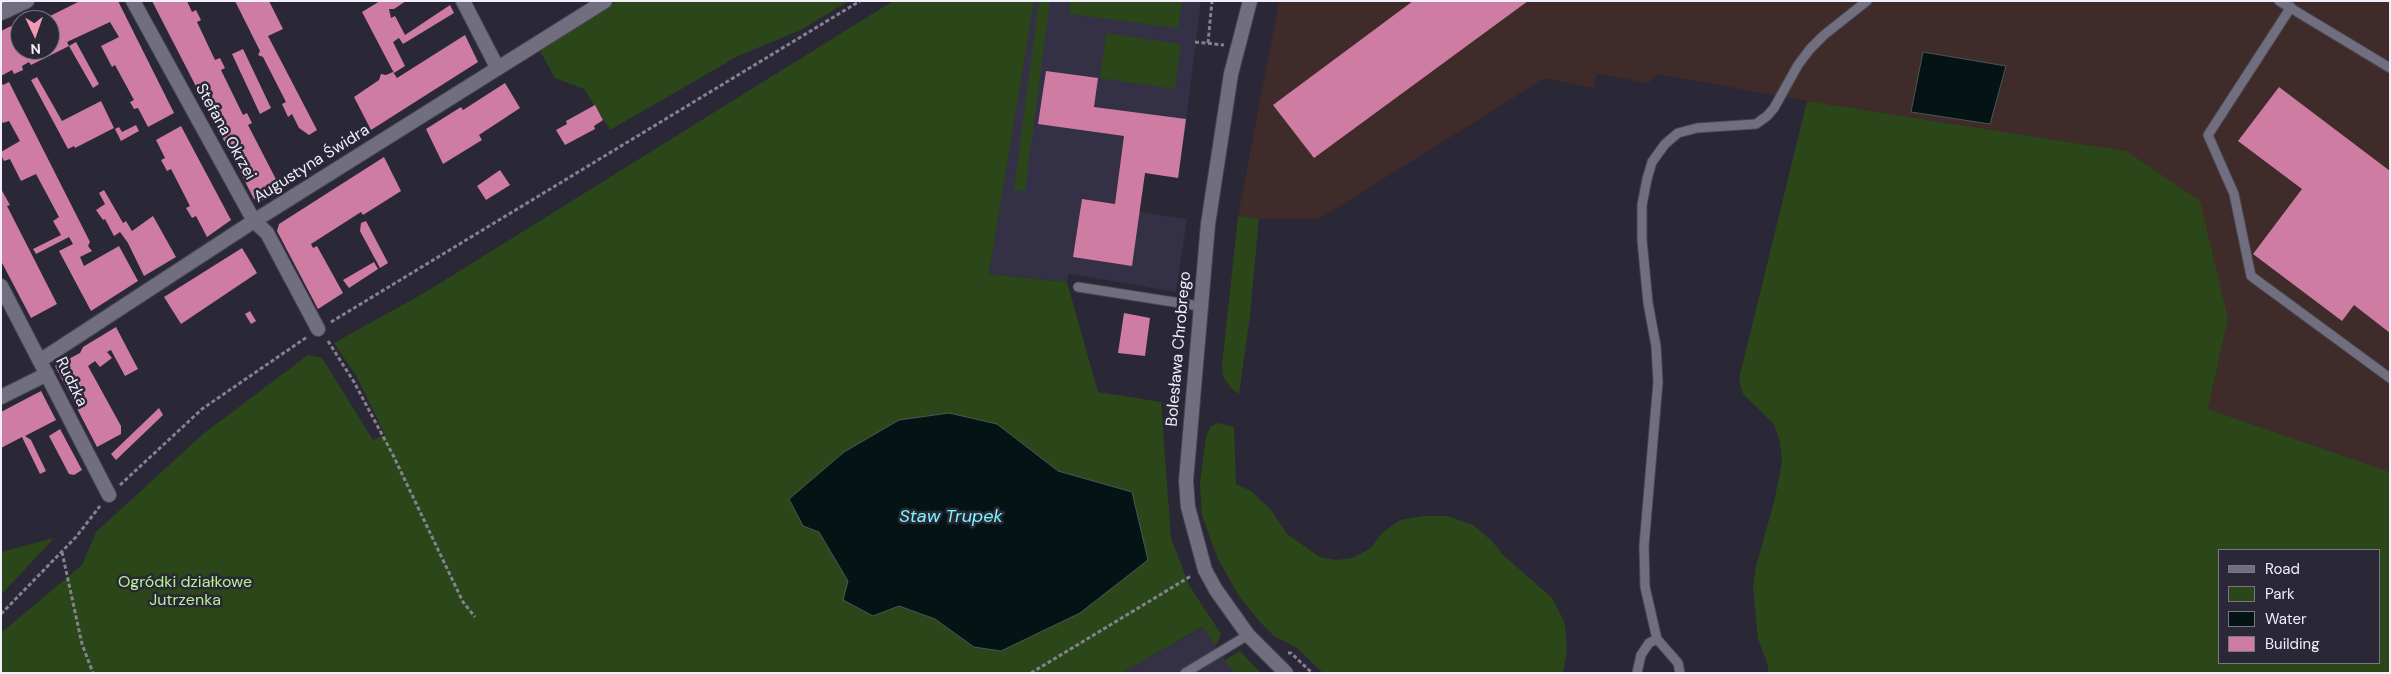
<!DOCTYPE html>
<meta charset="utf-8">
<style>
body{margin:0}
#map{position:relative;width:2391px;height:674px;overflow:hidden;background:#2a2736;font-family:"DM Sans",sans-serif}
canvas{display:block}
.frame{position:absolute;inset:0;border:2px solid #f1effa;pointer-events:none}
.legend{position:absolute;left:2218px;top:549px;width:162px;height:115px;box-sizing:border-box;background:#2a2736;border:1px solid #7a7784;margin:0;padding:6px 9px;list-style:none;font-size:15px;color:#f1effa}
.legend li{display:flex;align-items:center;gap:10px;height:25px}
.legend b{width:25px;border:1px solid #7a7784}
.north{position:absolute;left:10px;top:10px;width:50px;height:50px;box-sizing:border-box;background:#2a2736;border:1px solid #7a7784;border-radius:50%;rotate:177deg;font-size:14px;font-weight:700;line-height:20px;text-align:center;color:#f1effa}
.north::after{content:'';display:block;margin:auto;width:18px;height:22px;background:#f19ab3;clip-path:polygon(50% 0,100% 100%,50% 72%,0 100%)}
</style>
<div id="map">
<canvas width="2391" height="674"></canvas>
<div class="frame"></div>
<ul class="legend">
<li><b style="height:6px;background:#716e80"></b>Road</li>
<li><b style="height:14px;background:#2b4719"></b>Park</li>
<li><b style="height:14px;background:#041414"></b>Water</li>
<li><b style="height:14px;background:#cf7ca2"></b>Building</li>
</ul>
<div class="north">N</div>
</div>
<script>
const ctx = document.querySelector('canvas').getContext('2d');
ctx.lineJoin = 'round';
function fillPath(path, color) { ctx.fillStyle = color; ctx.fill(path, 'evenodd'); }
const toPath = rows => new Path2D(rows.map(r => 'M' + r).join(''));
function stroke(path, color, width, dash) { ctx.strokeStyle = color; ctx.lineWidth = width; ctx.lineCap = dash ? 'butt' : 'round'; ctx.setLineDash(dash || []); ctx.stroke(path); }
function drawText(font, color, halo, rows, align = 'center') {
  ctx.font = font + ' "DM Sans",sans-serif'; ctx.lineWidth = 5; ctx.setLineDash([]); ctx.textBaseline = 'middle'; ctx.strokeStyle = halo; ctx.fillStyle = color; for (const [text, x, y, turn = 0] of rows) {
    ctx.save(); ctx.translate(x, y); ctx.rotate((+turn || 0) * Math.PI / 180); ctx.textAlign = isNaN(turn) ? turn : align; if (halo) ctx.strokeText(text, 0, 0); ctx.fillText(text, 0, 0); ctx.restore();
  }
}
fillPath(toPath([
 [1279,1,2390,1,2390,472,2208,409,2228,319,2126,151,1807,101,1657,74,1648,83,1597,74,1594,88,1545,78,1319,219,1259,219,1238,216]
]), '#3f2b29');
fillPath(toPath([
 [1034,1,1201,1,1179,178,1145,173,1140,206,1140,212,1187,219,1176,292,1069,274,1067,282,989,274],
 [1203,627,1234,673,1122,673]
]), '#343045');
fillPath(toPath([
 [617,1,849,1,801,30,738,56,610,130,584,89,555,78,540,51],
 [893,1,1034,1,989,274,1067,282,1098,392,1161,402,1171,538,1189,585,1221,634,1216,646,1202,627,1122,673,1,673,1,633,82,565,96,532,203,434,308,355,322,358,373,440,385,435,357,377,334,343,424,293],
 [997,424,1058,471,1132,492,1080,613,1001,651,974,647,935,619,899,606,873,616,848,581,819,532,803,526,789,499],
 [1039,1,1050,1,1025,191,1014,189],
 [1070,1,1182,1,1178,28,1069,14],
 [1106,33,1181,44,1175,89,1100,78],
 [1807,101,2126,151,2200,201,2228,319,2208,409,2390,472,2390,673,1768,673,1768,665,1758,639,1753,588,1756,566,1774,502,1782,462,1780,442,1774,424,1743,394,1739,379],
 [2220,550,2380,550,2380,663,2220,663],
 [1238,216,1259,219,1250,315,1239,394,1230,387,1223,376,1222,365],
 [1218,423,1234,427,1236,484,1251,491,1271,510,1287,534,1320,557,1336,560,1353,558,1371,548,1382,533,1400,520,1425,516,1447,516,1473,525,1492,541,1503,555,1552,598,1564,621,1566,634,1567,651,1563,673,1323,673,1297,648,1274,636,1261,623,1239,596,1218,559,1202,516,1200,482,1206,436,1211,426],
 [54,538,1,595,1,552],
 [1240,651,1261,673,1234,673,1225,660]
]), '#2b4719');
const water = toPath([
 [1923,52,2006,66,1990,124,1911,112,1923,52],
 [949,413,997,424,1058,471,1132,492,1148,560,1080,613,1001,651,974,647,935,619,899,606,873,616,843,600,848,581,819,532,803,526,789,499,844,452,899,420,949,413]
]);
fillPath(water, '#041414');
stroke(water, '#4b5659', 1);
fillPath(toPath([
 [80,1,118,1,174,113,148,127,138,108,134,109,130,102,134,100,115,65,112,67,101,46,119,37,110,22,67,42,69,46,76,42,99,84,93,88,69,46,31,65,29,62,22,66,23,70,14,74,12,70,1,76,1,31,11,26,15,33,20,31,20,50,50,50,50,20,42,20],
 [152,1,187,1,192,12,196,10,201,20,197,22,215,60,220,58,225,68,221,70,243,115,247,113,252,123,248,125,281,189,261,201,254,199],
 [235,1,269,1,283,29,268,36,317,130,309,135,299,128,292,114,288,117,282,104,286,102,263,57,258,55,260,51],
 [380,1,406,1,394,9,389,9,391,18,395,16,405,35,450,5,454,13,403,44,399,38,393,42,405,66,394,73,362,12],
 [1413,1,1528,1,1314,158,1273,105],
 [465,35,478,62,371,130,354,97,379,80,381,74,386,75,393,72,397,78],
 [243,49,271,108,260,114,232,54],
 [1046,71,1098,78,1094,107,1186,119,1178,178,1145,173,1132,266,1073,257,1082,199,1115,204,1124,136,1038,124],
 [37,77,62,121,101,101,114,128,75,148,74,146,68,149,31,80],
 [1,82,3,85,9,82,90,242,88,246,92,251,80,257,84,266,119,246,138,281,91,311,59,251,73,244,69,237,36,254,33,249,61,235,53,221,59,217,36,174,21,181,10,159,4,161,1,155,1,152,20,141,9,121,3,123,1,120],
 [505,83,520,108,479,135,482,140,443,164,426,129,461,107,463,110],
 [2279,87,2390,171,2390,333,2354,305,2342,321,2253,254,2302,189,2238,141],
 [595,105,603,120,594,126,595,129,565,145,556,130,567,124,566,121],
 [136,125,139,131,121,141,115,129,119,127,122,132],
 [181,126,231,220,207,237,196,216,192,218,186,208,190,206,171,169,167,171,161,160,165,158,156,140],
 [384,157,401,191,363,215,361,212,311,244,313,248,317,246,343,293,318,309,277,231,279,224],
 [500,170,510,185,486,200,477,186],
 [1,189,10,205,7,206,57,304,31,318,1,261],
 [104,190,123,223,126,221,132,231,153,216,176,257,144,276,128,243,120,232,114,236,105,219,103,220,96,210,105,204,99,193],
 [366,221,388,263,380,268,360,231,361,223],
 [242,248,257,273,181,324,164,297],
 [374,262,378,269,349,288,343,280],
 [250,311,256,321,251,324,245,314],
 [1124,313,1150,318,1145,356,1118,353],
 [116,327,138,369,125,376,111,350,107,352,112,358,100,367,95,361,88,366,121,426,121,434,97,447,55,366,80,353,83,347],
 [41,391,56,420,25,436,31,440,46,471,40,474,22,437,1,448,1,412],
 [159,408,163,415,116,460,111,454],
 [60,429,82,470,74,475,69,474,49,436]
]), '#cf7ca2');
const service = toPath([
 [2279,1,2390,68],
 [2291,7,2208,135,2234,194,2251,276,2390,378],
 [1078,287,1199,306],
 [1185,673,1248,635],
 [1637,673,1641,655,1649,643,1657,639],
 [1680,673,1678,663,1657,639,1645,587,1644,546,1658,382,1656,346,1648,303,1642,240,1642,205,1647,179,1652,162,1665,144,1678,133,1697,128,1756,124,1767,116,1774,108,1798,65,1810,49,1824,35,1867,1]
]);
const minor = toPath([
 [133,1,254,221,267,233,318,329],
 [463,1,497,67],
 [1250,1,1231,74,1208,224,1186,481,1188,507,1205,570,1216,590,1248,635,1286,673],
 [8,10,27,1],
 [1,286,109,495],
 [41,360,254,221,605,1],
 [1,397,47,374]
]);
const tertiary = toPath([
 [1,13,8,10,1,1]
]);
stroke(service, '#484652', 11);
stroke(minor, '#484652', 16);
stroke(tertiary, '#484652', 16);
stroke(toPath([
 [1195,42,1224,45],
 [1208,43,1212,1],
 [331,322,860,1],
 [328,341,354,382,393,455,463,602,475,617],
 [120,485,202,409,307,337],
 [62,552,82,644,93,673],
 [1,614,76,537,100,506],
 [1288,653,1291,653,1312,673],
 [1031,673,1191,576]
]), '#84828f', 3, [4, 2.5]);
stroke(service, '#716e80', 9);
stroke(minor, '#716e80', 14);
stroke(tertiary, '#716e80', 14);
stroke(toPath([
 [1,3,6,1]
]), '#9b99a6', 1);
drawText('16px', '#f1effa', '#2a2736', [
 ["Stefana Okrzei",225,132,61],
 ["Augustyna Świdra",312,164,-32],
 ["Bolesława Chrobrego",1179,349,-85],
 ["Rudzka",71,382,64]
]);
drawText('16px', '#b5f391', '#2a2736', [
 ["Ogródki działkowe",185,583],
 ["Jutrzenka",185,601]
]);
drawText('italic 18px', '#79f9fd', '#2a2736', [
 ["Staw Trupek",951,517]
]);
</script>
